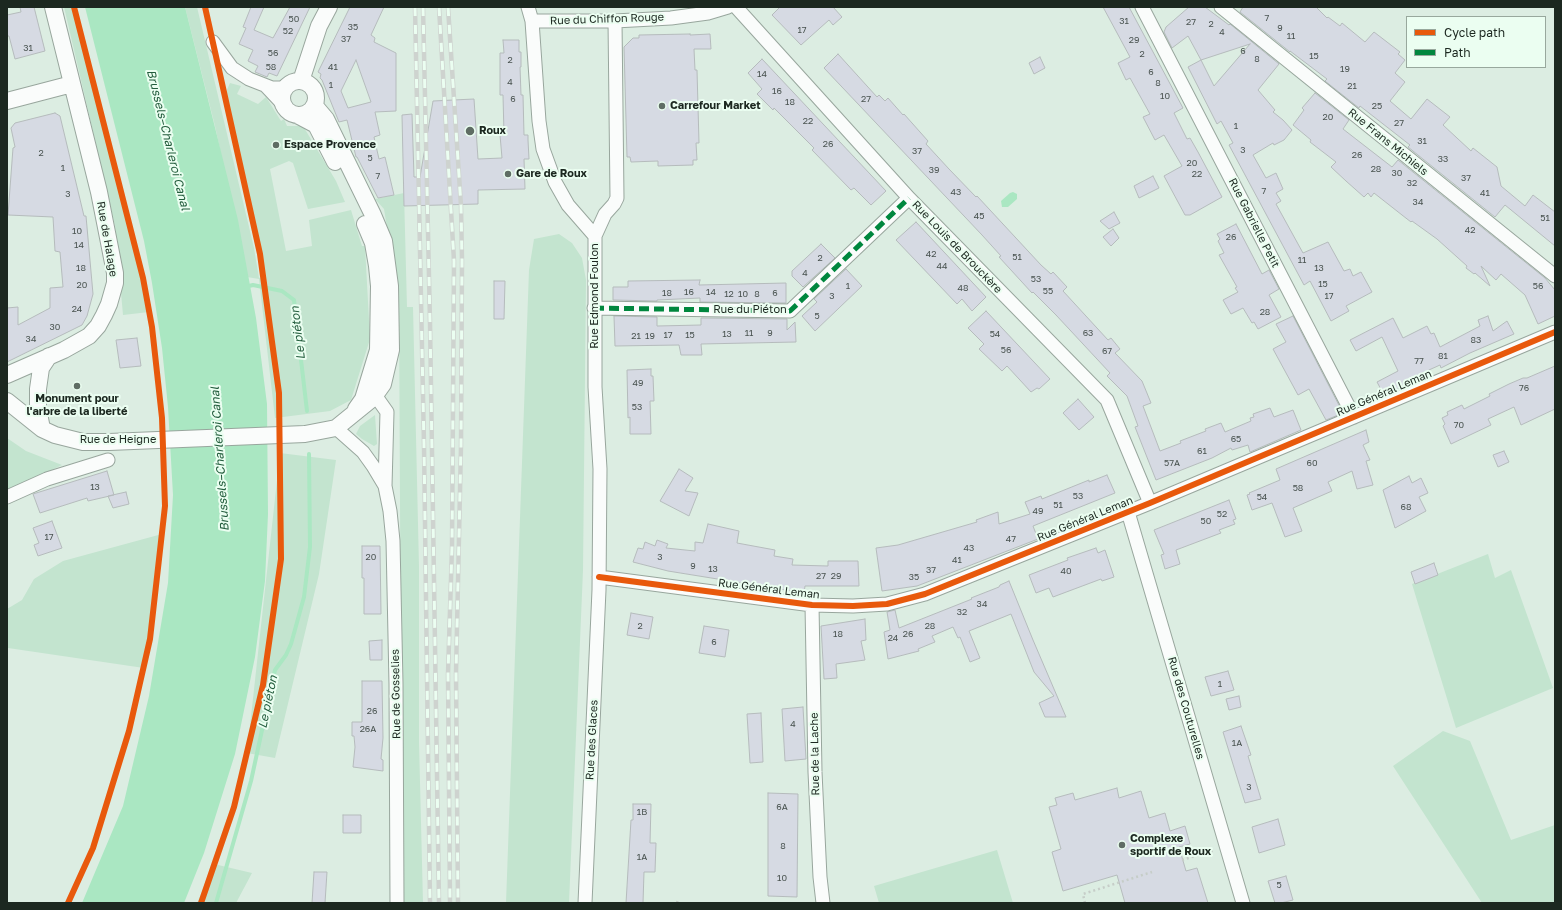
<!DOCTYPE html>
<meta charset="utf-8">
<style>
body{margin:0}
#map{position:relative;width:1562px;height:910px;overflow:hidden;background:#dcede2;font-family:"Golos Text",sans-serif}
canvas{display:block}
.frame{position:absolute;inset:0;border:8px solid #1c2820;pointer-events:none}
.legend{position:absolute;left:1406px;top:16px;width:140px;height:52px;box-sizing:border-box;background:#ebfef1;border:1px solid #98a89d;margin:0;padding:5px 7px;list-style:none;font-size:12px;color:#1c2820}
.legend li{display:flex;align-items:center;gap:8px;height:20px}
.legend b{width:20px;border:1px solid #98a89d}
</style>
<div id="map">
<canvas width="1562" height="910"></canvas>
<div class="frame"></div>
<ul class="legend">
<li><b style="height:5px;background:#e8590c"></b>Cycle path</li>
<li><b style="height:5px;background:#00873e"></b>Path</li>
</ul>
</div>
<script>
const ctx = document.querySelector('canvas').getContext('2d');
ctx.lineJoin = 'round';
function fillPath(path, color) { ctx.fillStyle = color; ctx.fill(path, 'evenodd'); }
const toPath = rows => new Path2D(rows.map(r => 'M' + r).join(''));
function stroke(path, color, width, dash) { ctx.strokeStyle = color; ctx.lineWidth = width; ctx.lineCap = dash ? 'butt' : 'round'; ctx.setLineDash(dash || []); ctx.stroke(path); }
function drawText(font, color, halo, rows, align = 'center') {
  ctx.font = font + ' "Golos Text",sans-serif'; ctx.lineWidth = 4; ctx.setLineDash([]); ctx.textBaseline = 'middle'; ctx.strokeStyle = halo; ctx.fillStyle = color; for (const [text, x, y, turn = 0] of rows) {
    ctx.save(); ctx.translate(x, y); ctx.rotate((+turn || 0) * Math.PI / 180); ctx.textAlign = isNaN(turn) ? turn : align; if (halo) ctx.strokeText(text, 0, 0); ctx.fillText(text, 0, 0); ctx.restore();
  }
}
fillPath(toPath([
 [64,7,74,7,149,312,123,315,115,226],
 [185,7,197,7,254,248,259,278,265,276,226,92,230,83,241,86,237,94,258,104,266,97,281,121,284,119,287,126,303,126,336,181,345,202,308,209,293,163,289,161,270,169,286,251,312,246,309,220,351,210,362,246,365,246,370,339,351,400,330,411,275,418,259,279,247,277,215,126],
 [404,193,407,307,413,307,419,567,419,742,423,903,402,903,399,302,384,209,375,199],
 [559,234,572,243,582,258,586,280,583,570,569,903,506,903,529,270,534,239],
 [375,415,377,444,374,446,362,439,356,434,360,426],
 [7,438,26,451,62,465,7,492],
 [280,453,336,460,319,574,275,758,247,753],
 [162,534,144,668,8,648,7,649,7,609,22,600,34,579,63,561],
 [1488,554,1495,578,1511,570,1553,688,1456,728,1412,584],
 [1443,731,1470,741,1511,840,1555,825,1555,903,1482,903,1393,766],
 [997,850,1013,903,879,903,874,886],
 [214,864,252,873,236,903,197,903]
]), '#c3e4cf');
fillPath(toPath([
 [85,7,185,7,238,220,256,318,267,404,268,514,265,581,255,657,235,754,204,853,184,903,82,903,123,806,149,696,168,583,173,495,168,407,162,348,152,283,144,241],
 [1013,192,1017,194,1017,199,1008,207,1002,207,1001,201,1010,193]
]), '#aae7c2');
stroke(toPath([
 [245,287,253,285,282,291,294,300,307,411],
 [216,903,251,781,275,670,286,655,291,644,304,597,310,547,309,454]
]), '#aae7c2', 4);
const building = toPath([
 [20,7,34,7,45,51,15,59,9,36,7,36,7,15,21,12,20,7],
 [251,7,264,7,254,30,273,38,290,7,310,7,277,76,269,73,267,77,255,72,258,66,248,61,253,50,239,44,246,28,243,27,251,7],
 [350,7,384,7,371,35,375,38,374,42,396,53,396,111,375,112,380,135,374,137,379,159,385,157,394,195,378,198,357,157,356,157,347,120,339,122,322,80,320,78,321,74,318,72,350,7],
 [356,60,371,102,348,108,341,91,356,60],
 [780,7,833,7,842,17,833,25,829,20,801,45,772,15,780,7],
 [1103,7,1129,7,1183,108,1174,113,1187,139,1190,138,1198,152,1222,197,1190,215,1185,215,1164,176,1182,166,1164,135,1155,140,1143,117,1150,114,1130,78,1126,80,1118,63,1130,57,1103,7],
 [1189,7,1205,7,1229,25,1230,24,1279,64,1258,90,1275,110,1273,112,1283,120,1292,130,1284,140,1274,145,1273,143,1253,155,1266,178,1276,173,1283,189,1276,193,1281,201,1276,204,1303,253,1328,242,1344,271,1350,269,1353,276,1361,272,1372,292,1346,306,1349,311,1331,321,1310,281,1304,285,1229,145,1233,143,1221,121,1217,124,1188,67,1201,60,1188,36,1172,48,1164,32,1166,27,1189,7],
 [1250,44,1214,86,1201,60,1250,44],
 [1243,7,1316,7,1327,18,1328,17,1340,26,1342,23,1365,42,1374,32,1400,52,1398,54,1405,60,1395,73,1405,82,1390,101,1411,119,1427,99,1450,117,1443,125,1471,151,1473,148,1497,167,1501,186,1525,206,1533,195,1555,212,1555,246,1505,205,1495,217,1408,147,1410,145,1360,106,1359,108,1325,81,1327,79,1290,51,1290,52,1240,12,1243,7],
 [690,34,690,35,710,34,711,49,694,49,695,70,697,70,699,143,696,143,697,160,693,160,693,165,658,166,658,161,631,162,630,157,627,157,624,47,633,38,639,38,639,35,690,34],
 [503,40,519,40,519,52,521,52,521,67,520,67,521,95,523,95,524,135,528,135,528,140,529,159,524,159,525,189,478,190,478,204,404,206,402,115,412,114,414,177,420,177,433,101,474,99,478,159,502,158,500,135,504,135,503,95,500,95,500,53,504,53,503,40],
 [838,54,877,97,879,95,885,101,888,98,903,115,904,114,928,141,926,144,949,169,976,197,977,196,1041,265,1051,274,1053,272,1067,287,1063,291,1108,340,1111,338,1120,349,1115,353,1142,381,1151,403,1143,406,1160,451,1181,443,1180,441,1206,431,1205,429,1221,423,1225,432,1251,421,1250,418,1254,417,1253,414,1270,408,1274,417,1293,410,1301,430,1250,452,1248,445,1232,450,1231,448,1212,458,1156,480,1135,427,1138,426,1127,396,1107,376,1110,373,1056,315,1033,292,1032,293,999,257,1001,256,982,235,824,68,838,54],
 [1040,57,1045,68,1034,74,1029,63,1040,57],
 [762,59,886,191,871,205,854,188,851,190,812,150,814,148,774,108,773,110,757,94,762,89,748,73,762,59],
 [1315,93,1349,120,1343,129,1392,167,1398,160,1545,278,1555,290,1555,316,1538,324,1525,295,1501,274,1496,280,1481,266,1490,286,1475,273,1474,274,1466,268,1467,266,1437,239,1412,221,1411,222,1402,215,1374,193,1371,197,1368,193,1364,197,1346,181,1331,167,1336,162,1310,142,1311,140,1293,125,1304,110,1302,108,1315,93],
 [55,113,60,116,84,216,86,216,93,294,87,316,82,325,7,362,7,308,18,307,18,325,50,308,50,288,63,287,60,252,55,251,53,217,8,215,13,148,15,147,11,128,15,123,55,113],
 [1153,176,1159,188,1139,198,1134,186,1153,176],
 [1114,212,1120,223,1109,229,1100,221,1114,212],
 [916,222,986,297,972,311,962,299,957,304,896,240,916,222],
 [1236,224,1262,274,1269,270,1279,289,1269,295,1281,317,1258,329,1254,322,1252,323,1243,308,1231,314,1223,300,1238,292,1235,288,1237,287,1219,255,1224,253,1218,241,1220,239,1217,234,1236,224],
 [1113,229,1119,238,1111,246,1103,237,1113,229],
 [821,244,835,258,803,287,792,276,792,271,821,244],
 [846,269,862,286,815,331,802,316,817,302,814,299,846,269],
 [700,280,699,285,786,283,786,303,700,302,700,298,657,300,657,301,613,300,613,287,628,287,628,281,700,280],
 [494,281,505,281,504,319,494,319,494,281],
 [986,311,1050,379,1039,389,1037,388,1031,392,1007,366,1002,371,979,349,984,344,968,328,986,311],
 [614,316,657,317,657,326,701,325,701,318,787,319,787,330,795,322,796,342,701,344,702,355,681,355,679,345,615,346,614,316],
 [1293,316,1343,413,1326,420,1309,389,1298,395,1273,349,1286,342,1276,324,1293,316],
 [1488,316,1493,331,1507,321,1514,334,1470,353,1441,368,1440,365,1420,374,1421,378,1384,395,1377,382,1398,371,1382,337,1356,351,1350,340,1393,318,1403,338,1427,326,1431,334,1434,333,1440,347,1480,326,1478,320,1488,316],
 [137,338,141,366,120,368,116,340,137,338],
 [1555,366,1555,409,1521,425,1514,407,1488,419,1491,425,1451,444,1443,426,1445,424,1442,418,1448,415,1447,412,1462,405,1464,409,1490,396,1489,394,1509,384,1523,378,1527,378,1555,366],
 [651,369,651,376,653,376,654,401,650,401,651,434,630,434,630,417,628,418,627,370,651,369],
 [1078,399,1094,417,1079,430,1063,413,1078,399],
 [1366,430,1369,442,1363,445,1370,460,1366,461,1373,485,1357,489,1352,471,1328,482,1332,491,1293,508,1302,531,1285,537,1272,503,1252,510,1247,495,1250,494,1249,493,1280,480,1276,469,1366,430],
 [1504,451,1509,462,1498,467,1493,455,1504,451],
 [679,469,693,478,685,491,698,493,689,516,660,501,679,469],
 [107,471,114,495,88,501,87,498,40,513,33,494,107,471],
 [1107,475,1115,493,1033,526,1038,539,917,586,882,591,876,548,898,545,977,522,976,520,998,512,999,524,1030,514,1025,502,1041,496,1042,499,1089,480,1089,482,1107,475],
 [1409,476,1412,483,1421,478,1428,493,1419,497,1426,511,1395,528,1383,490,1409,476],
 [126,492,129,504,113,508,108,496,126,492],
 [1229,500,1236,519,1233,520,1235,524,1219,530,1221,533,1176,550,1180,564,1165,569,1161,555,1164,554,1154,530,1229,500],
 [52,521,62,548,38,556,34,545,39,543,33,528,52,521],
 [708,524,739,531,737,543,775,550,774,556,793,559,792,565,828,566,828,561,858,561,859,586,805,586,804,593,668,571,633,562,638,548,643,549,645,542,655,546,657,540,668,544,666,548,695,551,695,542,703,543,708,524],
 [362,546,380,546,381,614,364,614,364,578,362,578,362,546],
 [1096,548,1098,553,1105,550,1114,577,1102,581,1101,579,1053,597,1049,588,1036,593,1029,575,1068,560,1067,558,1096,548],
 [1434,563,1438,575,1415,584,1411,572,1434,563],
 [1009,581,1033,640,1066,717,1045,717,1039,703,1054,696,1034,672,1011,614,969,631,980,658,970,662,960,637,958,638,953,627,932,636,935,642,918,649,919,651,888,659,884,632,890,630,887,612,895,610,899,628,972,599,971,598,999,587,1000,585,1009,581],
 [631,613,653,617,649,639,627,635,631,613],
 [865,619,866,640,861,641,865,660,836,664,837,678,824,679,821,626,865,619],
 [704,626,729,630,725,657,699,653,704,626],
 [382,640,382,660,370,660,369,641,382,640],
 [1228,671,1234,690,1211,696,1205,677,1228,671],
 [362,681,382,681,383,738,381,759,383,760,383,771,353,767,355,747,354,736,352,736,352,722,362,722,362,681],
 [1239,696,1241,707,1229,710,1226,699,1239,696],
 [803,707,806,759,785,761,782,709,803,707],
 [761,713,763,762,750,763,747,714,761,713],
 [1241,726,1251,755,1248,756,1261,799,1245,803,1223,732,1241,726],
 [1117,788,1119,798,1141,791,1149,818,1165,813,1170,831,1185,826,1190,844,1179,847,1186,871,1197,868,1208,903,1125,903,1117,875,1063,891,1052,852,1061,849,1049,807,1057,805,1055,798,1073,793,1075,800,1117,788],
 [768,793,798,794,797,897,768,896,768,793],
 [633,804,651,804,650,843,656,843,655,872,644,872,643,903,626,903,631,820,633,820,633,804],
 [343,815,361,815,361,833,343,833,343,815],
 [1278,819,1285,845,1259,853,1252,827,1278,819],
 [314,872,327,872,325,903,312,903,314,872],
 [1286,876,1293,900,1281,903,1275,903,1268,881,1286,876]
]);
fillPath(building, '#d6dae3');
stroke(building, '#b5bbbc', 1);
const minor = toPath([
 [528,7,532,21,539,121,543,149,555,182,568,205,595,236,595,387,600,469,599,590,585,903],
 [736,7,909,198,1107,400,1150,503],
 [1142,7,1354,417],
 [1221,7,1555,276],
 [532,21,615,21,671,18,708,13,728,7],
 [213,42,232,68,249,79,272,88,285,88],
 [266,86,282,103],
 [595,236,605,214,614,204,617,198,615,21],
 [594,308,790,311,909,198],
 [375,395,387,412,385,486,390,511,393,541,396,684,397,903],
 [336,428,363,452,373,466,385,486],
 [7,497,47,479,108,460],
 [1128,512,1243,903],
 [599,577,812,605,853,606,887,604,925,594,1150,503,1555,332],
 [812,605,815,772,820,877,823,903]
]);
const tertiary = toPath([
 '282 98a17 17 0 1 1 34 0a17 17 0 1 1-34 0Z',
 [301,81,319,26,329,7],
 [7,101,72,84],
 [299,116,316,125,335,162],
 [7,375,64,350,89,336,98,326,104,315,109,304,115,283,115,273,99,192,53,7],
 [7,401,42,429,55,435,83,442,109,442,305,434,336,428,373,398,383,384,391,350,390,286,384,241,373,215,326,119,315,106],
 [356,409,363,399,378,350,379,286,377,266,373,243,365,224],
 [42,429,38,408,38,389,41,368,49,356]
]);
stroke(minor, '#98a69d', 15);
stroke(tertiary, '#98a69d', 18);
stroke(toPath([
 [1182,860,1215,850],
 [677,903,678,899],
 [1085,903,1083,894,1152,872]
]), '#c6cdc8', 2.5, [2, 3]);
stroke(minor, '#fafcfb', 13);
stroke(tertiary, '#fafcfb', 16);
const rail = toPath([
 [415,7,424,445,430,903],
 [423,7,430,322,439,903],
 [439,7,454,261,452,547,448,674,450,903],
 [448,7,461,206,462,260,461,446,456,673,458,903]
]);
stroke(rail, '#ced3cf', 4.5);
stroke(rail, '#ebfef1', 3, [9]);
stroke(toPath([
 [594,308,790,311,909,198]
]), '#00873e', 5, [10, 5]);
stroke(toPath([
 [599,577,812,605,853,606,887,604,925,594,1150,503,1555,332],
 [68,903,93,848,129,731,150,639,165,506,162,418,152,327,143,278,74,7],
 [201,903,234,807,263,685,281,559,279,393,260,254,205,7]
]), '#e8590c', 6);
for (const [x, y, r, color] of [
 [662,106,4,"#5f6d64"],
 [470,131,5,"#5f6d64"],
 [276,145,4,"#5f6d64"],
 [508,174,4,"#5f6d64"],
 [77,386,4,"#5f6d64"],
 [1122,845,4,"#5f6d64"]
]) { const dot = new Path2D(); dot.arc(x, y, r, 0, 2 * Math.PI); ctx.fillStyle = color; ctx.fill(dot); stroke(dot, '#ebfef1', 1.5); }
drawText('9px', '#4a5451', null, [
 ["7",1267,18],
 ["50",294,19],
 ["31",1124,21],
 ["27",1191,22],
 ["2",1211,24],
 ["35",353,27],
 ["9",1280,28],
 ["17",802,30],
 ["52",288,31],
 ["4",1222,32],
 ["11",1291,36],
 ["37",346,39],
 ["29",1134,40],
 ["31",28,48],
 ["6",1243,51],
 ["56",273,53],
 ["2",1142,54],
 ["15",1314,56],
 ["8",1257,59],
 ["2",510,60],
 ["58",271,67],
 ["41",333,67],
 ["19",1345,69],
 ["6",1151,72],
 ["14",762,74],
 ["4",510,82],
 ["8",1158,83],
 ["1",331,85],
 ["21",1352,86],
 ["16",777,91],
 ["10",1165,96],
 ["6",513,99],
 ["27",866,99],
 ["18",790,102],
 ["25",1377,106],
 ["20",1328,117],
 ["22",808,121],
 ["27",1399,123],
 ["1",1236,126],
 ["31",1422,141],
 ["26",828,144],
 ["3",1243,150],
 ["37",917,151],
 ["2",41,153],
 ["26",1357,155],
 ["5",370,158],
 ["33",1443,159],
 ["20",1192,163],
 ["1",63,168],
 ["28",1376,169],
 ["39",934,170],
 ["30",1397,173],
 ["22",1197,174],
 ["7",378,176],
 ["37",1466,178],
 ["32",1412,183],
 ["7",1264,191],
 ["43",956,192],
 ["41",1485,193],
 ["3",68,194],
 ["34",1418,202],
 ["45",979,216],
 ["51",1545,218],
 ["42",1470,230],
 ["10",77,231],
 ["26",1231,237],
 ["14",79,245],
 ["42",931,254],
 ["51",1017,257],
 ["2",820,258],
 ["11",1302,260],
 ["44",942,266],
 ["18",81,268],
 ["13",1319,268],
 ["4",805,273],
 ["53",1036,279],
 ["15",1323,284],
 ["20",82,285],
 ["1",848,286],
 ["56",1538,286],
 ["48",963,288],
 ["55",1048,291],
 ["16",689,292],
 ["14",711,292],
 ["18",667,293],
 ["6",775,293],
 ["12",729,294],
 ["10",743,294],
 ["8",757,294],
 ["3",832,296],
 ["17",1329,296],
 ["24",77,309],
 ["28",1265,312],
 ["5",817,316],
 ["30",55,327],
 ["11",749,333],
 ["9",770,333],
 ["63",1088,333],
 ["13",727,334],
 ["54",995,334],
 ["17",668,335],
 ["15",690,335],
 ["21",636,336],
 ["19",650,336],
 ["34",31,339],
 ["83",1476,340],
 ["56",1006,350],
 ["67",1107,351],
 ["81",1443,356],
 ["77",1419,361],
 ["49",638,383],
 ["76",1524,388],
 ["53",637,407],
 ["70",1459,425],
 ["65",1236,439],
 ["61",1202,451],
 ["57A",1172,463],
 ["60",1312,463],
 ["13",95,487],
 ["58",1298,488],
 ["53",1078,496],
 ["54",1262,497],
 ["51",1058,505],
 ["68",1406,507],
 ["49",1038,511],
 ["52",1222,514],
 ["50",1206,521],
 ["17",49,537],
 ["47",1011,539],
 ["43",969,548],
 ["20",371,557],
 ["3",660,557],
 ["41",957,560],
 ["9",693,566],
 ["13",713,569],
 ["37",931,570],
 ["40",1066,571],
 ["27",821,576],
 ["29",836,576],
 ["35",914,577],
 ["34",982,604],
 ["32",962,612],
 ["2",640,626],
 ["28",930,626],
 ["18",838,634],
 ["26",908,634],
 ["24",893,638],
 ["6",714,642],
 ["1",1220,684],
 ["26",372,711],
 ["4",793,724],
 ["26A",368,729],
 ["1A",1237,743],
 ["3",1249,787],
 ["6A",782,807],
 ["1B",642,812],
 ["8",783,846],
 ["1A",642,857],
 ["10",782,878],
 ["5",1279,885]
]);
drawText('11px', '#1c2820', '#ebfef1', [
 ["Rue du Chiffon Rouge",607,19,-2],
 ["Rue Frans Michiels",1388,142,39],
 ["Rue Gabrielle Petit",1254,223,63],
 ["Rue de Halage",107,239,80],
 ["Rue Louis de Brouckère",957,247,46],
 ["Rue Edmond Foulon",595,296,-90],
 ["Rue du Piéton",750,310],
 ["Rue Général Leman",1384,393,-23],
 ["Rue de Heigne",118,440],
 ["Rue Général Leman",1085,519,-22],
 ["Rue Général Leman",769,589,7],
 ["Rue de Gosselies",396,694,-91],
 ["Rue des Couturelles",1186,708,74],
 ["Rue des Glaces",592,740,-87],
 ["Rue de la Lache",815,754,-91]
]);
drawText('bold 11px', '#1c2820', '#ebfef1', [
 ["Carrefour Market",670,106],
 ["Roux",479,131],
 ["Espace Provence",284,145],
 ["Gare de Roux",516,174],
 ["Monument pour",77,399,"center"],
 ["l'arbre de la liberté",77,412,"center"],
 ["Complexe",1130,839],
 ["sportif de Roux",1130,852]
], 'left');
drawText('italic 12px', '#235d3d', '#ebfef1', [
 ["Brussels–Charleroi Canal",168,140,76],
 ["Le piéton",298,333,-97],
 ["Brussels–Charleroi Canal",220,459,-94],
 ["Le piéton",268,702,-78]
]);
</script>
